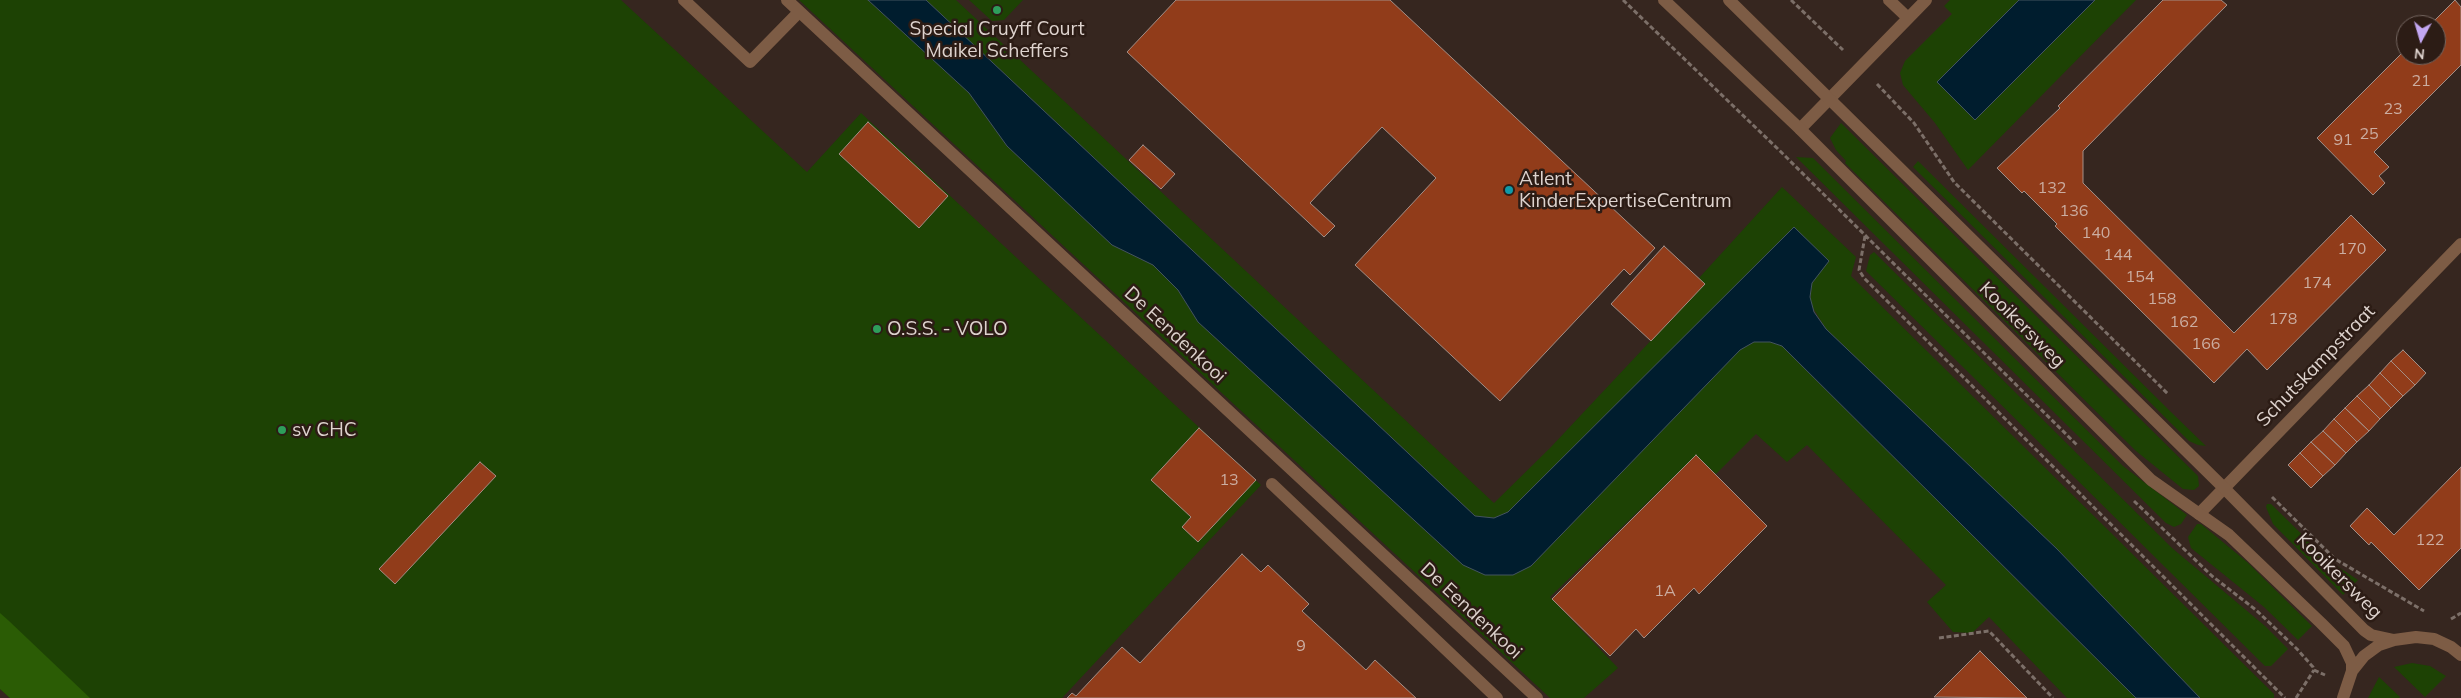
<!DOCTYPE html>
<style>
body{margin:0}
#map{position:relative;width:2461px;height:698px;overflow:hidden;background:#36261f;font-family:Mulish,sans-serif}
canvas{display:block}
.north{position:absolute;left:2396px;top:15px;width:50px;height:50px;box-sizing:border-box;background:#2c1c15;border:1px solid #73655f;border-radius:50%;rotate:186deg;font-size:14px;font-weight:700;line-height:20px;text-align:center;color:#ded3ce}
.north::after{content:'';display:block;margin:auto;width:18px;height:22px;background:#c3a7f2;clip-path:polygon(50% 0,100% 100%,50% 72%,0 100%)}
</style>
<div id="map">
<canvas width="2461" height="698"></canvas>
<div class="north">N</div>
</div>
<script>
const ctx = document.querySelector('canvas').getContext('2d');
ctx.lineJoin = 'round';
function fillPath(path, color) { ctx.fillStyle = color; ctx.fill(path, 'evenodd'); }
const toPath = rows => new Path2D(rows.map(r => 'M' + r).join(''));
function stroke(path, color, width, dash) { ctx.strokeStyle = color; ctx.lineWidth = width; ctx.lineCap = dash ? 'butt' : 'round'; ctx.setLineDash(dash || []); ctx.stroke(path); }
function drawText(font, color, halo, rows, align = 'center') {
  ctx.font = font + ' Mulish,sans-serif'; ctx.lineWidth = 5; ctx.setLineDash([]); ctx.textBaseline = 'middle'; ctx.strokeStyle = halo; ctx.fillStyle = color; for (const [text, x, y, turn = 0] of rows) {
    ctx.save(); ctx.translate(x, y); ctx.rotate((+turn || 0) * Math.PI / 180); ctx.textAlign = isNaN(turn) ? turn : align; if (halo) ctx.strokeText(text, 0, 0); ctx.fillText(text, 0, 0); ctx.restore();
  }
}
fillPath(toPath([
 [0,0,621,0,807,172,861,113,1261,485,1062,698,10,698,0,689],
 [799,0,868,0,969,93,1007,146,1112,245,1153,265,1178,290,1198,322,1463,565,1740,350,1754,342,1770,342,1782,346,2136,698,2067,698,1989,617,1972,633,1953,632,1927,602,1946,585,1807,445,1787,462,1756,434,1716,474,1696,455,1550,597,1618,668,1584,698,1550,698],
 [926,0,956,0,1494,503,1550,448,1704,284,1699,278,1782,187,1856,257,1851,276,2274,694,2274,698,2200,698,2057,549,1826,329,1810,303,1812,283,1815,280,1508,512,1494,518,1475,516],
 [969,0,1023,0,1004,20,992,21],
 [1950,0,2019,0,1938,81,1975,120,2095,0,2136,0,1968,170,1935,123,1903,85,1900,73,1905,61,1952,14,1944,6],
 [1841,123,2198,476,2199,486,2194,490,2183,489,2136,451,1845,163,1846,161,1836,150,1830,138],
 [1796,157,1813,158,2123,466,2187,515,2181,524,2174,527,2166,523],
 [1918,161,2172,413,2206,446,2198,445,2189,441,1913,167],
 [1874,252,2172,548,2265,626,2288,649,2271,666,2265,666,1866,271,1870,255],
 [2267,504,2271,504,2328,560,2358,580,2343,595,2273,524,2266,507],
 [2197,524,2201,524,2247,562,2312,626,2298,640,2264,607,2191,548,2188,537],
 [2412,663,2430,666,2446,676,2425,697,2394,667],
 [2379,677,2400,697,2399,698,2368,698]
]), '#1d4204');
fillPath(toPath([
 [0,613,9,621,90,698,10,698,0,689]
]), '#2b5c05');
const water = toPath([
 [868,0,926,0,1475,516,1494,518,1508,512,1794,227,1829,261,1812,283,1810,297,1814,312,1826,329,2057,549,2200,698,2136,698,1782,346,1770,342,1754,342,1740,350,1531,566,1513,575,1485,575,1463,565,1198,322,1178,290,1153,265,1112,245,1007,146,969,93,868,0],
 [2019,0,2095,0,1975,120,1937,82,2019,0]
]);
fillPath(water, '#001d2e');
stroke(water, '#43545e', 1);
const building = toPath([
 [1176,0,1390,0,1655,248,1630,275,1624,269,1500,401,1355,265,1436,178,1382,127,1310,203,1335,226,1324,237,1127,52,1176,0],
 [2163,0,2221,0,2227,5,2083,151,2083,183,2234,333,2351,215,2386,250,2267,370,2247,349,2214,383,2055,226,2057,224,2024,191,2022,193,1997,168,2060,108,2058,106,2163,0],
 [2455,0,2461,7,2461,65,2374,152,2389,167,2379,176,2385,183,2373,195,2317,138,2406,49,2406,55,2436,55,2436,25,2430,25,2455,0],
 [868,122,948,196,919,228,839,154,868,122],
 [1143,145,1175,174,1161,189,1129,160,1143,145],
 [1664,246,1705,284,1651,341,1611,304,1664,246],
 [2403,350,2426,373,2415,385,2391,361,2403,350],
 [2391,361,2415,385,2403,396,2380,373,2391,361],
 [2380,373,2403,396,2391,408,2369,385,2380,373],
 [2369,385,2391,408,2380,419,2357,396,2369,385],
 [2357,396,2380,419,2369,431,2345,408,2357,396],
 [2345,408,2369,431,2357,442,2334,419,2345,408],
 [2334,419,2357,442,2346,453,2323,431,2334,419],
 [1199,428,1256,480,1198,542,1182,527,1191,517,1151,480,1199,428],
 [2323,431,2346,453,2335,465,2311,442,2323,431],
 [2311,442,2335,465,2323,476,2300,453,2311,442],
 [2300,453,2323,476,2311,488,2288,465,2300,453],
 [1696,455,1767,526,1699,594,1694,588,1644,638,1636,629,1610,656,1552,599,1696,455],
 [480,462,496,476,395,584,379,569,480,462],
 [2461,467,2461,548,2419,590,2371,542,2369,545,2350,526,2367,508,2394,535,2461,467],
 [1242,554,1261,572,1268,565,1309,604,1302,611,1366,670,1375,660,1416,698,1067,698,1072,693,1076,696,1122,647,1140,663,1242,554],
 [1980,651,2027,698,1934,697,1980,651]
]);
fillPath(building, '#913c1a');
stroke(building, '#a38e86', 1);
stroke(toPath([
 [1623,0,1779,150,2078,446],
 [1791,0,1843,50],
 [1877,84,1914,123,1954,182,2168,394],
 [1865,236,1859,270,1864,278,2285,698],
 [2272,497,2335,559,2424,611],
 [2134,501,2212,576,2256,610,2297,649,2313,667,2314,670],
 [2451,619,2461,613],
 [1939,638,1989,631,2053,698],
 [2314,670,2325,675],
 [2296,698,2314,670]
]), '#7c6f68', 3, [5, 2.5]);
stroke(toPath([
 [684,0,750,62,799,12],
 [1272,484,1497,698]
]), '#7d5c45', 12);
stroke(toPath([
 [787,0,1537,698]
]), '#7d5c45', 12);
stroke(toPath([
 [1889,0,1908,18],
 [1800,129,1926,0],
 [2199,514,2461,244]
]), '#7d5c45', 12);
stroke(toPath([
 [1664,0,1800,129,2151,480,2229,535,2321,623,2344,646,2352,663,2352,671],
 [1729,0,2224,488,2364,630,2371,635,2394,640],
 [2343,698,2352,671,2364,656,2379,645,2394,640,2416,637,2434,639,2451,647,2461,655]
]), '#7d5c45', 12);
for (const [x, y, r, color] of [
 [997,10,5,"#2e9e5b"],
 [1509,190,5,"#0f9aa8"],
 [877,329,5,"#2e9e5b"],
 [282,430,5,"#2e9e5b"]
]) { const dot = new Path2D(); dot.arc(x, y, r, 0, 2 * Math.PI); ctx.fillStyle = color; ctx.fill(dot); stroke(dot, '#2c1c15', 2); }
drawText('16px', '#cbada1', null, [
 ["21",2421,81],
 ["23",2393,109],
 ["25",2369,134],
 ["91",2343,140],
 ["132",2052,188],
 ["136",2074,211],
 ["140",2096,233],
 ["170",2352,249],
 ["144",2118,255],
 ["154",2140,277],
 ["174",2317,283],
 ["158",2162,299],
 ["178",2283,319],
 ["162",2184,322],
 ["166",2206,344],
 ["13",1229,480],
 ["122",2430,540],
 ["1A",1665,591],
 ["9",1301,646]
]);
drawText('19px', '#ded3ce', '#2c1c15', [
 ["Special Cruyff Court",997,29,"center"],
 ["Maikel Scheffers",997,51,"center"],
 ["Atlent",1519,179],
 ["KinderExpertiseCentrum",1519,201],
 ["O.S.S. - VOLO",887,329],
 ["sv CHC",292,430]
], 'left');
drawText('19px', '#ded3ce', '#2c1c15', [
 ["Kooikersweg",2022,325,45],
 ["De Eendenkooi",1175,335,43],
 ["Schutskampstraat",2316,366,-46],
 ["Kooikersweg",2339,576,45],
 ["De Eendenkooi",1471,611,43]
]);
</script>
